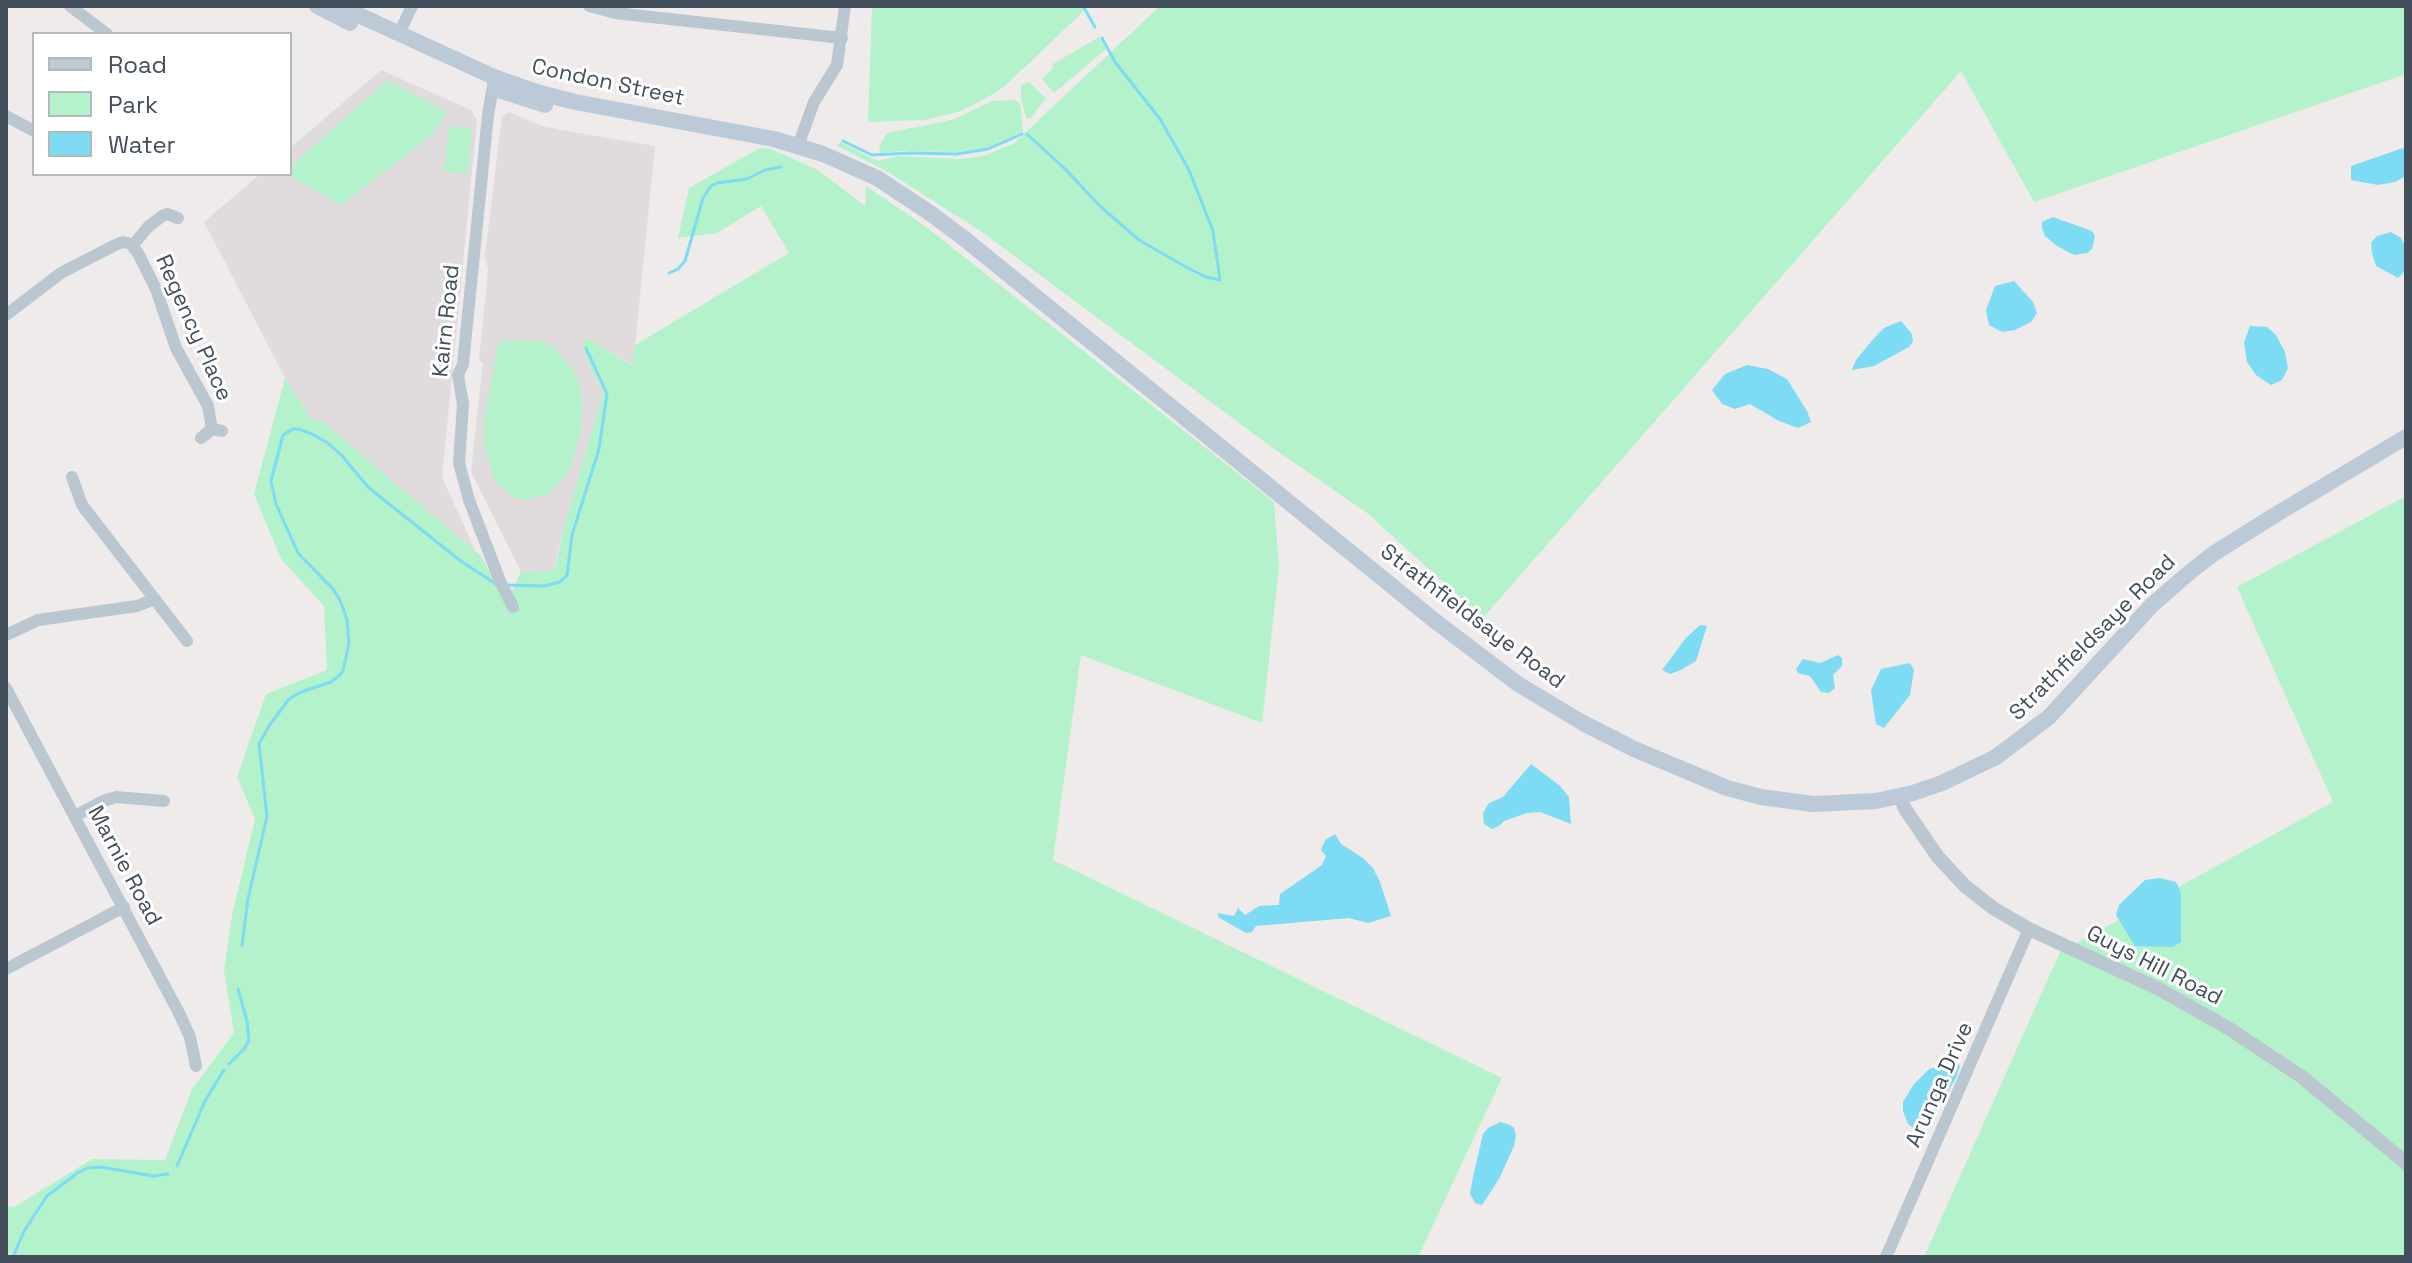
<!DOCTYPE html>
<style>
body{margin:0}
#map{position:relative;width:2412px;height:1263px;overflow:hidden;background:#efebeb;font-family:"Space Grotesk",sans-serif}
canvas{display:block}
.frame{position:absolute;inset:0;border:8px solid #434f5a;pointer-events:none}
.legend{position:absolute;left:32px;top:32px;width:260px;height:144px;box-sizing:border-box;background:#fff;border:2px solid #b4b9bd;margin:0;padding:10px 14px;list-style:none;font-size:24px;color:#434f5a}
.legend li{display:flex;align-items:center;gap:16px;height:40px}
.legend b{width:40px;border:2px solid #b4b9bd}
</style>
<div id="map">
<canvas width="2412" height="1263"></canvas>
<div class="frame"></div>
<ul class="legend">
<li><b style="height:10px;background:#bcc9d7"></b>Road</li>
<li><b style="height:22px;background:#b4f2cc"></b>Park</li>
<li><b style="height:22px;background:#7ddbf3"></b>Water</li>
</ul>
</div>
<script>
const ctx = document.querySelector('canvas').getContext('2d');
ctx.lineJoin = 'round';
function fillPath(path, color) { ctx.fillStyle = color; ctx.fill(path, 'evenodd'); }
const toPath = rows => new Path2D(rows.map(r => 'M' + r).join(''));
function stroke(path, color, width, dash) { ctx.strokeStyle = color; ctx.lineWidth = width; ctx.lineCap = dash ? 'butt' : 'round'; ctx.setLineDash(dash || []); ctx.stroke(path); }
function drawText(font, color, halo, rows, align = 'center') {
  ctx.font = font + ' "Space Grotesk",sans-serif'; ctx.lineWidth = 6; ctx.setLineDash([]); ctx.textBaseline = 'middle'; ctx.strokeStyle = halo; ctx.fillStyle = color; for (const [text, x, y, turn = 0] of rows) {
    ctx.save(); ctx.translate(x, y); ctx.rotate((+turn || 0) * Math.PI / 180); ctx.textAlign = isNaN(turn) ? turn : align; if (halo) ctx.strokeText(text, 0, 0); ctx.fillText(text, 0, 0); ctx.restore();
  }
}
fillPath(toPath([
 [381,70,471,110,477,120,442,477,476,552,323,422,313,421,285,378,204,222,260,174,290,174,290,148],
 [509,112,545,127,655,146,633,366,588,338,584,354,603,392,563,530,554,571,521,572,471,472,483,363,479,360,488,270,485,256,502,116]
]), '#e0dcdd');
fillPath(toPath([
 [872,6,1089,6,1004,87,983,100,959,112,924,120,868,122],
 [1160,6,2406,6,2406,74,2034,202,1961,71,1483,618,1367,513,1270,446,982,232,888,172,837,146,840,142,878,161,899,156,960,159,983,156,1013,144],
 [1099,37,1106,49,1054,93,1042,79,1053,68,1053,64],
 [387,81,448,112,431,136,341,205,286,174,290,174,290,167],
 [1029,82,1046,98,1031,118,1026,118,1021,98,1021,85],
 [1015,100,1020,104,1023,132,987,148,960,152,902,151,881,153,879,147,887,133,952,120,992,101],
 [449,126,472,128,468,174,444,171],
 [760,148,771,149,818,170,865,206,866,186,929,229,1274,502,1279,568,1262,723,1081,655,1053,860,1502,1078,1418,1257,6,1257,6,1206,14,1207,92,1159,165,1160,192,1089,234,1033,224,970,232,915,255,819,237,777,266,694,327,670,324,606,281,559,254,494,285,378,313,421,323,422,481,556,500,591,509,598,521,572,555,570,563,530,603,392,584,354,583,343,588,338,632,366,635,345,789,253,761,206,717,233,678,238,689,188],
 [499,341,539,341,552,345,575,373,581,391,582,423,574,458,568,473,548,494,526,500,513,497,494,480,484,444,485,415],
 [2406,496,2406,1257,1924,1257,2060,952,2333,802,2237,587]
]), '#b4f2cc');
fillPath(toPath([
 [2403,148,2406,149,2406,176,2395,182,2378,185,2351,180,2351,166],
 [2053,217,2092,231,2095,236,2092,249,2087,253,2074,255,2057,246,2045,236,2042,228,2042,222],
 [2391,232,2401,238,2406,248,2406,270,2398,278,2376,266,2372,253,2371,243,2377,236],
 [2014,281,2033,302,2037,313,2031,322,2015,330,2002,332,1989,325,1986,310,1995,286],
 [1901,321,1912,334,1913,341,1909,347,1874,366,1852,370,1856,360,1875,337,1884,328],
 [2250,326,2267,327,2276,335,2285,352,2288,368,2282,380,2271,385,2256,375,2247,362,2244,343],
 [1747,365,1768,369,1787,379,1807,411,1811,422,1798,428,1779,421,1750,404,1735,409,1722,404,1712,390,1725,374],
 [1700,625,1707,626,1696,661,1681,670,1670,674,1662,670,1686,638],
 [1838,655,1842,658,1842,666,1833,675,1835,688,1829,693,1821,692,1810,676,1798,673,1796,669,1803,659,1820,663],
 [1910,663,1914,670,1910,695,1884,728,1876,724,1871,690,1881,669],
 [1531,764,1560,786,1569,797,1571,824,1540,812,1527,813,1504,821,1499,826,1492,829,1484,824,1483,813,1489,803,1503,797],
 [1335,834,1341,844,1363,858,1373,868,1380,882,1391,916,1368,923,1349,918,1256,926,1252,932,1246,933,1218,917,1218,913,1234,916,1238,908,1245,915,1259,906,1279,905,1280,894,1322,865,1326,856,1321,850,1325,840],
 [2160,878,2176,882,2181,893,2181,942,2173,947,2135,946,2116,915,2119,905,2145,880],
 [1956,1061,1960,1066,1956,1078,1927,1127,1922,1131,1914,1129,1908,1124,1903,1111,1903,1102,1914,1084,1929,1069],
 [1500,1122,1510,1125,1514,1128,1516,1135,1514,1146,1499,1179,1482,1205,1475,1203,1470,1194,1473,1177,1483,1134,1488,1128]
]), '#7ddbf3');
stroke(toPath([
 [1083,6,1095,27],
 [1027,134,1065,169,1101,207,1139,240,1186,267,1206,277,1220,280,1213,231,1189,170,1160,119,1115,62,1102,38],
 [843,141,872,155,911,153,957,154,988,149,1022,134],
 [669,273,678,269,685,261,703,198,711,186,717,183,747,179,765,170,781,167],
 [507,585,544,586,560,582,567,575,572,535,599,449,607,394,586,348],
 [242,945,248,899,267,816,259,744,269,726,289,699,301,692,331,682,340,675,343,671,349,643,347,620,340,600,333,589,298,553,276,504,271,481,283,435,293,429,299,429,312,434,328,443,342,456,369,488,462,562,496,584],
 [229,1064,244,1049,249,1040,247,1021,238,989],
 [177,1166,205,1101,224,1070],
 [13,1257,24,1231,47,1196,79,1172,88,1168,101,1167,153,1176,168,1174]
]), '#7ddbf3', 3);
stroke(toPath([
 [70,6,107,34],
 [589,6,615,13,842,38],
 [399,34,412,6],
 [494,80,488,115,463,364,458,375,463,404,459,463,469,500,500,581,513,607],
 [6,116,34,131],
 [798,146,814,102,837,65,845,6],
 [133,245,148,227,162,216,167,214,178,218],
 [6,315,61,273,115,245,123,242,131,244,138,253,156,289,176,348,208,406,212,429],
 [201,438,212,429,222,431],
 [72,477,82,505,187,641],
 [6,635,38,620,137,606,155,599],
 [6,688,179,1013,190,1037,196,1066],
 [75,816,103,801,116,797,164,801],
 [6,969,124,907],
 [1886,1257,2029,929]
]), '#bbc7d0', 12);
stroke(toPath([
 [1900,796,1905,809,1938,857,1965,886,1993,908,2029,929,2157,988,2228,1028,2302,1077,2406,1163]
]), '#bbc7d0', 14);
stroke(toPath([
 [317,6,350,23],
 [339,6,494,77,540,93,575,102,774,139,823,154,877,178,930,213,966,240,1435,621,1518,684,1583,723,1634,749,1727,788,1761,797,1813,804,1876,801,1913,793,1942,783,1996,757,2049,717,2152,605,2190,572,2213,554,2275,515,2406,437],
 [495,89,545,105]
]), '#bcc9d7', 16);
drawText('22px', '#434f5a', '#fff', [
 ["Condon Street",608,83,12],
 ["Kairn Road",447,321,-84],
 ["Regency Place",193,328,66],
 ["Strathfieldsaye Road",1472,617,37],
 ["Strathfieldsaye Road",2093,638,-45],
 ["Marnie Road",124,866,62],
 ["Guys Hill Road",2154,966,27],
 ["Arunga Drive",1940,1085,-66]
]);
</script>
